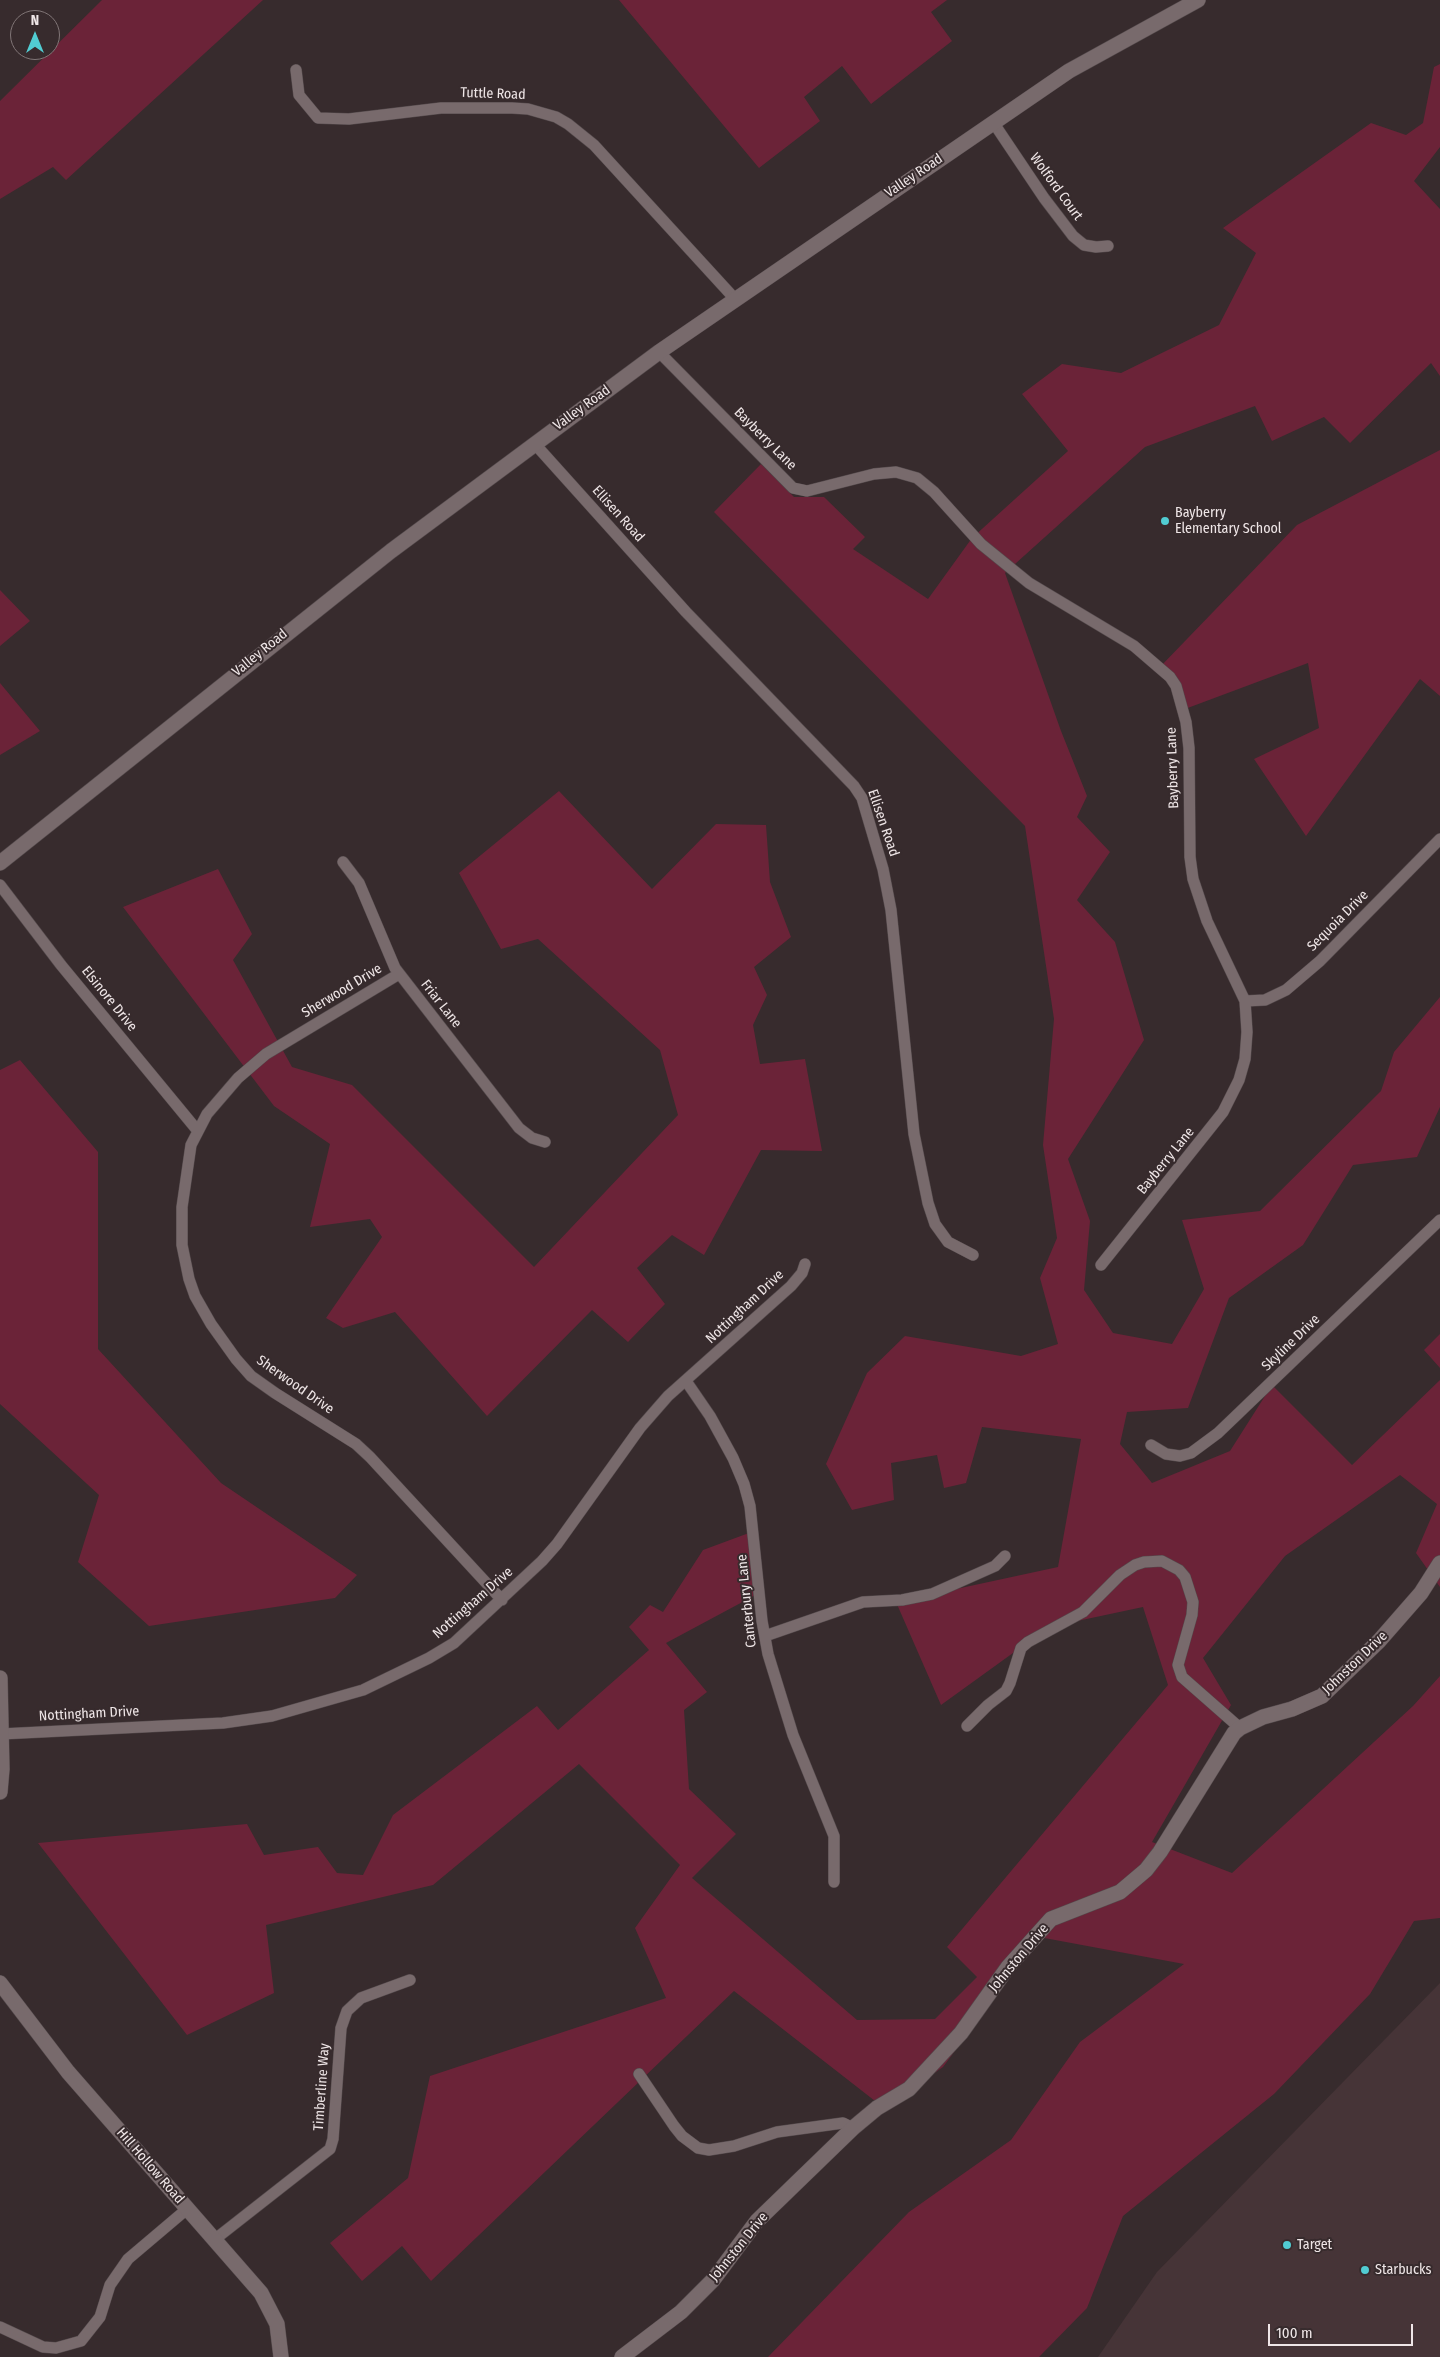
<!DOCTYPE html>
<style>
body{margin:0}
#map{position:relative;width:1440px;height:2357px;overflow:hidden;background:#372b2d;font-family:"Fira Sans Condensed",sans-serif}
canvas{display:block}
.north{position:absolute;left:10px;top:10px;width:50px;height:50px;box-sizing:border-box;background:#372b2d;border:1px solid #817677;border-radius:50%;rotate:0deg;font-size:14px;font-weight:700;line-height:20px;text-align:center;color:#efe6e7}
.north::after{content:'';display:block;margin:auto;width:18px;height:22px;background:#51ccd2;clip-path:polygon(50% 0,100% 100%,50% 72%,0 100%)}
.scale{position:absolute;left:1268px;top:2324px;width:145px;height:22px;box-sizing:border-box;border:2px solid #efe6e7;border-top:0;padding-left:6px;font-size:15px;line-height:18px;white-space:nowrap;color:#efe6e7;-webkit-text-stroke:4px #372b2d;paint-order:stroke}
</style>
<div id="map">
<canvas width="1440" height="2357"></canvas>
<div class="north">N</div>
<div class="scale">100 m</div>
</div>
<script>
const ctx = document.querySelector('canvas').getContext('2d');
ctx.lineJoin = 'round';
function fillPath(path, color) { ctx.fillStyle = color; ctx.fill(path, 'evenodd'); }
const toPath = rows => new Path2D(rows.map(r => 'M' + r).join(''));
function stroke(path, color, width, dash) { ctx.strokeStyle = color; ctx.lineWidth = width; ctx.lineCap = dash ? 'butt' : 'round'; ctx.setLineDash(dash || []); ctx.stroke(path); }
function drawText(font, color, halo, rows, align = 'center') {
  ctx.font = font + ' "Fira Sans Condensed",sans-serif'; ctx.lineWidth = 4; ctx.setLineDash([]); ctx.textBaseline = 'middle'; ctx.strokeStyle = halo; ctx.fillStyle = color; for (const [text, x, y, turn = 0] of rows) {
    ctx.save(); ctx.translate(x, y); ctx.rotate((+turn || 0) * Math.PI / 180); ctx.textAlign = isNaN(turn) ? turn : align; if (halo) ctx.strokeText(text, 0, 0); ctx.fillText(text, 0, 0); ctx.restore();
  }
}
fillPath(toPath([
 [1440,1983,1440,2357,1098,2357,1157,2272]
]), '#463437');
fillPath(toPath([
 [102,0,263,0,66,180,53,167,0,199,0,101],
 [619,0,947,0,931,12,952,41,871,104,842,66,804,97,820,121,759,168],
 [1440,64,1440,147,1414,181,1440,209,1440,376,1431,363,1350,443,1324,417,1272,441,1255,406,1145,447,1005,573,1061,731,1087,796,1077,817,1110,852,1077,900,1115,942,1144,1040,1068,1159,1090,1221,1084,1290,1113,1333,1172,1344,1204,1289,1182,1220,1260,1211,1381,1091,1394,1052,1440,997,1440,1107,1417,1157,1353,1165,1303,1245,1229,1298,1188,1408,1127,1412,1120,1444,1152,1483,1230,1451,1272,1385,1352,1465,1440,1380,1440,1587,1416,1553,1437,1504,1400,1475,1285,1556,1203,1658,1231,1705,1152,1842,1232,1873,1413,1706,1440,1676,1440,1918,1414,1921,1370,1994,1274,2094,1123,2216,1087,2308,1039,2357,768,2357,909,2212,1011,2140,1080,2042,1184,1964,1039,1937,943,2067,884,2108,734,1991,431,2281,402,2246,362,2281,330,2243,408,2178,430,2076,666,1998,635,1928,680,1865,579,1764,433,1885,266,1925,274,1993,187,2035,38,1843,247,1824,264,1855,318,1847,337,1873,363,1875,393,1815,537,1706,558,1730,649,1650,629,1627,650,1605,663,1612,703,1550,757,1530,763,1591,666,1643,707,1692,684,1710,689,1789,736,1834,692,1878,857,2020,935,2019,977,1977,947,1947,1168,1685,1143,1607,1049,1627,941,1705,896,1602,1058,1567,1081,1439,982,1427,966,1483,944,1488,937,1455,891,1463,894,1500,852,1510,826,1464,867,1373,905,1336,1021,1356,1058,1344,1040,1278,1057,1238,1043,1145,1054,1019,1025,826,714,512,761,464,794,497,824,497,865,537,853,549,928,599,972,538,1068,451,1022,394,1062,364,1121,373,1219,325,1256,253,1223,228,1371,123,1406,135,1423,123,1434,67],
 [1440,450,1440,696,1420,679,1306,836,1254,759,1319,728,1308,663,1185,709,1159,668,1297,525],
 [0,590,30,621,0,646],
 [0,683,40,731,0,755],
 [559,791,652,889,716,824,766,825,770,882,791,937,754,967,767,995,753,1025,760,1064,805,1059,822,1151,761,1150,704,1255,672,1235,637,1268,665,1304,628,1342,592,1310,487,1416,395,1312,343,1328,326,1318,382,1237,370,1219,310,1227,330,1144,274,1106,123,907,218,869,252,934,233,960,292,1067,352,1085,534,1267,678,1115,660,1050,538,939,501,949,459,873],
 [20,1060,98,1152,98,1349,221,1483,357,1575,335,1598,149,1626,78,1562,99,1495,0,1404,0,1070],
 [1440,1334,1440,1368,1424,1350]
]), '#6b2338');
const street = toPath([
 [296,70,299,95,318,118,349,119,441,108,512,108,528,109,556,117,568,124,594,145,735,299],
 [993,122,1044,198,1073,236,1084,245,1096,247,1108,246],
 [659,352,793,488,807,491,874,474,896,472,917,478,934,492,981,544,1029,583,1134,646,1170,677,1176,686,1186,722,1189,748,1190,857,1193,879,1207,921,1245,1001,1247,1032,1245,1059,1239,1080,1223,1112,1101,1265],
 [534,443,686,612,854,786,862,798,883,869,891,910,914,1134,928,1203,935,1224,948,1242,973,1255],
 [343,862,359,883,395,968,519,1128,532,1138,545,1142],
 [0,885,61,965,197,1130],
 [399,974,266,1054,238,1078,207,1114,191,1145,182,1207,182,1245,189,1279,195,1296,211,1324,236,1359,251,1376,275,1393,356,1444,370,1457,502,1600],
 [1245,1001,1265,1000,1286,990,1320,961,1440,839],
 [686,1381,710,1416,733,1458,744,1484,750,1506,762,1621,768,1654,793,1735,834,1836,834,1882],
 [1151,1445,1166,1454,1180,1456,1191,1453,1218,1433,1440,1220],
 [765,1636,863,1602,902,1600,932,1594,995,1566,1005,1556],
 [967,1726,988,1705,1006,1691,1010,1683,1021,1648,1028,1642,1083,1612,1120,1575,1135,1565,1144,1562,1162,1561,1179,1570,1185,1577,1193,1602,1192,1615,1178,1665,1182,1677,1240,1728],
 [1,1734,223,1723,272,1716,363,1690,429,1658,454,1643,542,1561,557,1544,640,1428,668,1396,791,1286,802,1273,805,1264],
 [639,2074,674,2126,682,2136,698,2148,709,2150,734,2146,777,2132,843,2123,853,2128],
 [214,2240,330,2149,333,2139,341,2028,347,2011,361,1998,410,1980],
 [0,2327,43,2347,56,2348,81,2341,100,2317,110,2285,128,2259,187,2209]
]);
const secondary = toPath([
 [0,863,391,551,659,352,1069,71,1198,0],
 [0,1678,2,1769,0,1792],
 [0,1983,68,2072,261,2293,277,2324,281,2357],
 [622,2357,681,2312,713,2280,757,2221,853,2128,877,2108,909,2089,961,2033,1008,1967,1051,1919,1120,1892,1146,1870,1160,1852,1234,1733,1240,1728,1263,1717,1292,1709,1322,1696,1379,1641,1421,1593,1440,1563]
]);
stroke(street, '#544a4c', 12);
stroke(secondary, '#544a4c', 16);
stroke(street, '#786a6c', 11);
stroke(secondary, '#786a6c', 15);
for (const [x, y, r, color] of [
 [1165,521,5,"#51ccd2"],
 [1287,2245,5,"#51ccd2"],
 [1365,2270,5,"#51ccd2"]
]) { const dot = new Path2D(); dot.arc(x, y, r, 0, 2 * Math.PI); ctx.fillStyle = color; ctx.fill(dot); stroke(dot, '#372b2d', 2); }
drawText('14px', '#efe6e7', '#372b2d', [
 ["Tuttle Road",493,94,2],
 ["Valley Road",914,176,-34],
 ["Wolford Court",1056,187,54],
 ["Valley Road",582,408,-36],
 ["Bayberry Lane",765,439,45],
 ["Ellisen Road",618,514,48],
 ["Valley Road",260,653,-39],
 ["Bayberry Lane",1173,768,-92],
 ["Ellisen Road",883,823,71],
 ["Sequoia Drive",1338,921,-45],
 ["Sherwood Drive",342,991,-31],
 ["Elsinore Drive",109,999,51],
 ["Friar Lane",441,1004,52],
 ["Bayberry Lane",1166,1161,-51],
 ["Nottingham Drive",745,1307,-43],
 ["Skyline Drive",1291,1343,-44],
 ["Sherwood Drive",295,1385,35],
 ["Canterbury Lane",747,1601,-96],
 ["Nottingham Drive",473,1603,-41],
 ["Johnston Drive",1355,1663,-44],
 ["Nottingham Drive",89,1714,-3],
 ["Johnston Drive",1019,1958,-50],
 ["Timberline Way",322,2087,-86],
 ["Hill Hollow Road",150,2166,49],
 ["Johnston Drive",739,2247,-51]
]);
drawText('14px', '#efe6e7', '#372b2d', [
 ["Bayberry",1175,513],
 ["Elementary School",1175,529],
 ["Target",1297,2245],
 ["Starbucks",1375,2270]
], 'left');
</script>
